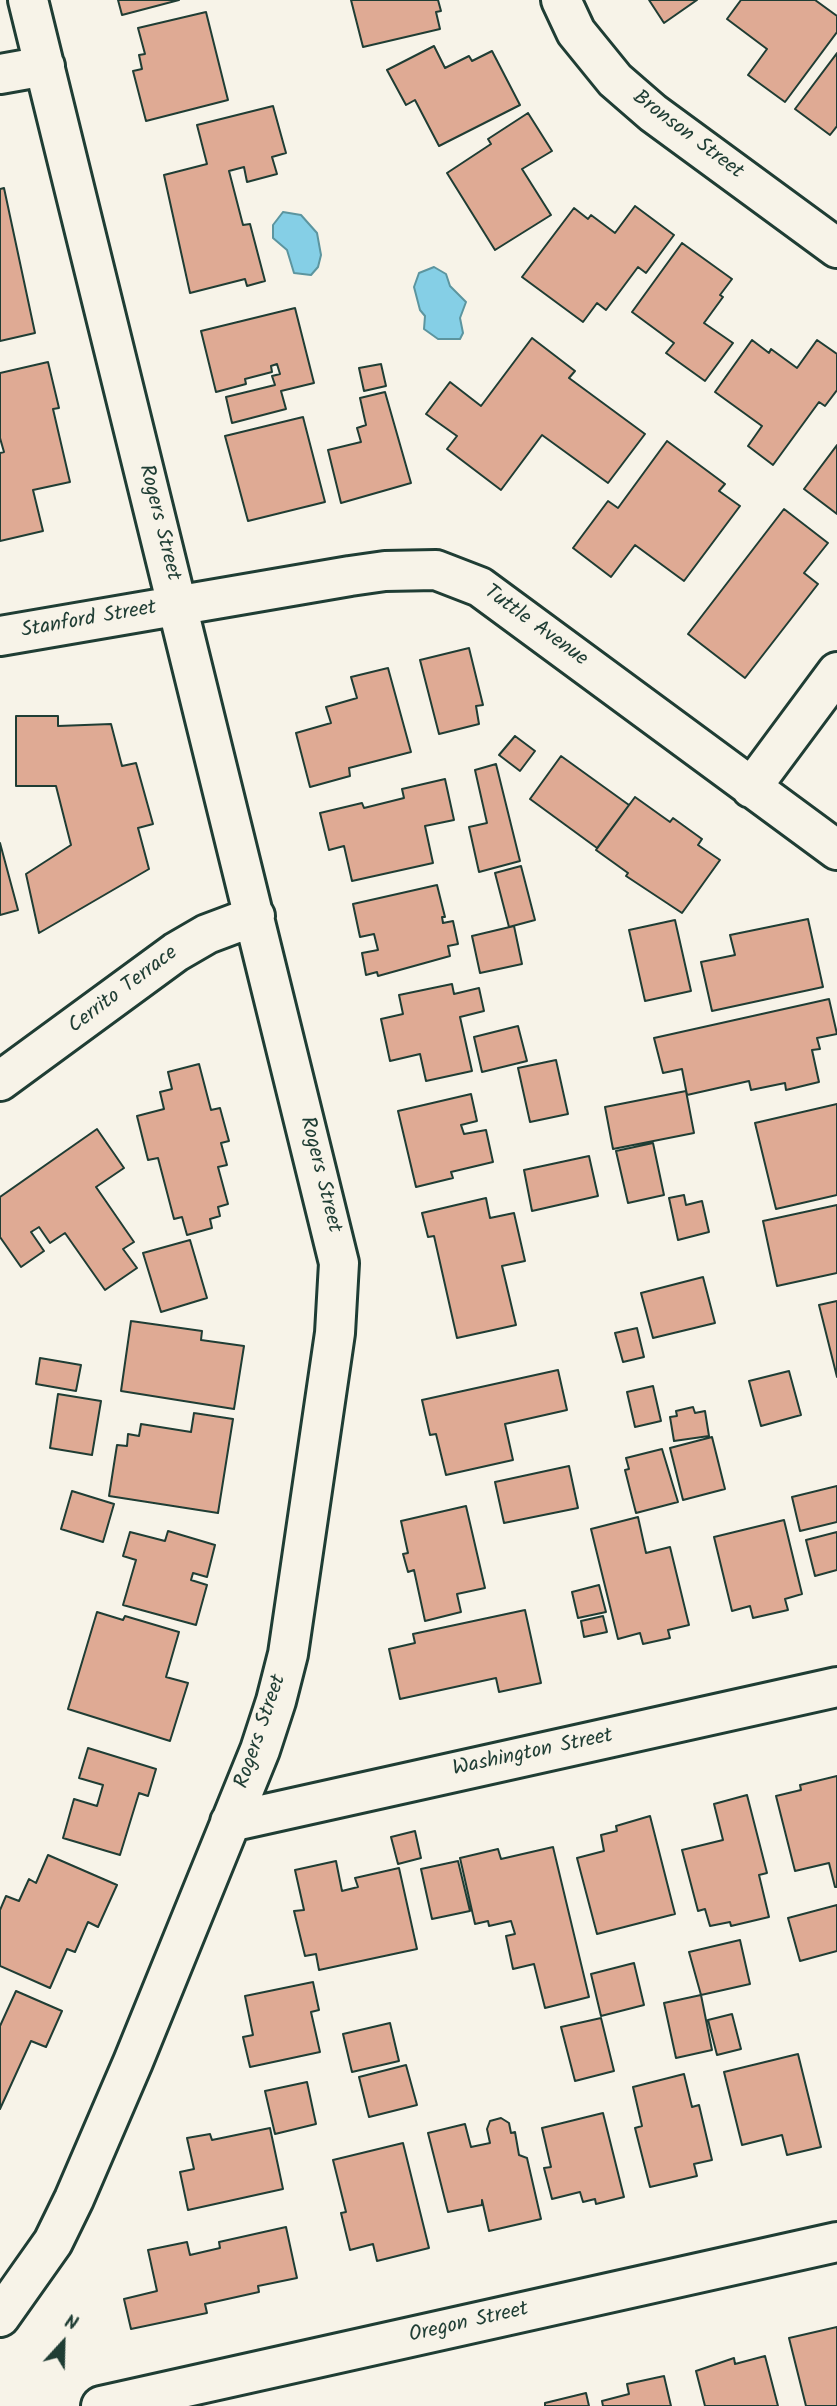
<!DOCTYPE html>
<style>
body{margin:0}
#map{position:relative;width:837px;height:2406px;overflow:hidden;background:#f7f3e8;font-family:Kalam,sans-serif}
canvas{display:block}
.north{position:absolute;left:28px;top:2308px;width:70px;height:70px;-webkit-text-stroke:5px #f7f3e8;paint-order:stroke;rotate:22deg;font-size:19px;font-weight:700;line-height:28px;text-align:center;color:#1f3d34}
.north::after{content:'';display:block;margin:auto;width:24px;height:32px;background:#1f3d34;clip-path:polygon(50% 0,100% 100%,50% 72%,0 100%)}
</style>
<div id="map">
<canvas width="837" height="2406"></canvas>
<div class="north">N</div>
</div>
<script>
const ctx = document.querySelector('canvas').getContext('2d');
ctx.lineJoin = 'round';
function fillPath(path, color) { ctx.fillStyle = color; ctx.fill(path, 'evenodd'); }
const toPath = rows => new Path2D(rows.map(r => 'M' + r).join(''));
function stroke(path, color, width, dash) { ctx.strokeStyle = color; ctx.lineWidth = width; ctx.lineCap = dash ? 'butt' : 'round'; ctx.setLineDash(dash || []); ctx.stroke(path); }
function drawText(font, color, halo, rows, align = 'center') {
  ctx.font = font + ' Kalam,sans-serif'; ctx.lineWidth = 6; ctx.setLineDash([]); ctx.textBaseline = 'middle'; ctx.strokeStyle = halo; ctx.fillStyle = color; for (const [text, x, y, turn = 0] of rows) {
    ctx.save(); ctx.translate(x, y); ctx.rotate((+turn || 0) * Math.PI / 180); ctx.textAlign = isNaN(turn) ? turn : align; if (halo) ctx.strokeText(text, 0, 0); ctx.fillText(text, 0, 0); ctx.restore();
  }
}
const water = toPath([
 [283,212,301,215,317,233,321,255,318,267,311,275,294,273,287,250,273,238,273,225,283,212],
 [434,267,446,274,450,286,466,302,460,318,463,333,460,339,438,339,424,329,425,316,420,310,414,287,419,273,434,267]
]);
fillPath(water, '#85cfe6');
stroke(water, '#5c959f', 2);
const building = toPath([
 [118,0,179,0,122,15,118,0],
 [351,0,438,0,441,11,436,12,440,29,363,47,351,0],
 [649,0,697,0,664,23,649,0],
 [741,0,815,0,837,16,837,32,785,102,748,75,767,49,727,19,741,0],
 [206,12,228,100,146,121,133,71,142,69,139,55,145,54,138,28,206,12],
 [434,46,445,68,469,56,472,61,492,51,520,105,439,146,415,100,406,105,387,70,434,46],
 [837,53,837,126,830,135,795,109,837,53],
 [273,106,286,153,272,157,277,174,247,182,244,167,229,171,243,225,250,224,265,281,247,286,245,279,190,293,164,175,207,164,197,125,273,106],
 [528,113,552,151,522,169,551,215,495,250,447,173,491,144,488,139,528,113],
 [4,188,35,333,0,341,0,189,4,188],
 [635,206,674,235,646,273,638,267,606,310,597,303,583,322,522,277,574,208,588,219,591,215,615,233,635,206],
 [682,243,732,279,720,295,723,297,704,323,733,343,705,381,666,353,674,343,632,312,682,243],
 [295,308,314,383,281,391,286,409,232,423,226,397,275,385,272,376,280,374,277,364,271,366,272,372,245,379,246,384,216,392,201,331,295,308],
 [532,338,575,371,569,378,645,434,608,483,542,435,501,490,447,449,457,436,426,414,450,382,481,406,532,338],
 [752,340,769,353,771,349,797,368,817,340,837,354,837,390,825,406,819,402,773,465,748,446,762,426,715,392,752,340],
 [48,362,59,408,53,409,70,482,33,490,43,531,0,541,0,453,4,452,0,438,0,373,48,362],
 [381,364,386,386,364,391,359,368,381,364],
 [385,392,411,483,341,503,328,450,361,442,357,428,366,425,360,398,385,392],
 [303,417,325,502,248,521,225,436,303,417],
 [667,441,725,484,719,491,740,506,684,581,635,545,611,577,573,548,608,501,618,508,667,441],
 [837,445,837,514,804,489,837,445],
 [784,509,828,543,804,573,818,584,745,678,688,634,784,509],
 [469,648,483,705,476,706,479,724,439,734,420,660,469,648],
 [388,668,411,752,349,768,350,776,310,787,296,733,331,723,326,707,357,698,351,677,388,668],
 [16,716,58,716,58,726,111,724,122,766,136,763,153,824,138,828,149,869,39,933,26,874,71,845,56,786,16,786,16,716],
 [515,736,535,751,520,771,499,755,515,736],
 [561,756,629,805,597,848,530,799,561,756],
 [496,764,520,861,479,872,469,827,487,823,475,770,496,764],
 [445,779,454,820,425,826,433,863,352,881,344,846,329,850,320,813,362,803,364,808,404,798,402,789,445,779],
 [635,797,670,822,673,818,702,839,698,845,720,860,682,913,626,876,628,873,596,850,635,797],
 [0,843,18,910,0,915,0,843],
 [521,866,535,920,509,927,495,873,521,866],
 [437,885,445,917,442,917,443,923,453,921,458,944,448,946,450,956,378,976,377,972,366,975,362,953,378,950,374,934,360,937,353,904,437,885],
 [808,919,823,987,712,1011,701,962,735,955,730,935,808,919],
 [675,920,691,991,645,1001,629,930,675,920],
 [514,926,522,964,480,973,472,936,514,926],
 [452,984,454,994,479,988,484,1011,460,1017,472,1071,426,1081,420,1054,390,1061,381,1019,403,1014,399,995,452,984],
 [829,999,837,1034,817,1038,820,1049,812,1050,819,1082,786,1090,785,1083,751,1090,749,1081,687,1095,682,1069,663,1073,654,1038,829,999],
 [518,1026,527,1061,482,1072,474,1037,518,1026],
 [556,1060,568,1114,530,1122,518,1068,556,1060],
 [199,1064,211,1110,220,1108,229,1141,221,1143,227,1165,218,1167,228,1204,218,1207,220,1216,210,1219,212,1228,187,1235,182,1217,174,1219,158,1158,148,1160,137,1116,164,1109,160,1092,172,1089,168,1072,199,1064],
 [686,1091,694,1133,613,1149,605,1107,686,1091],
 [471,1094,477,1121,461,1125,464,1134,486,1130,493,1162,451,1172,453,1178,416,1187,398,1111,471,1094],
 [837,1104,837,1195,776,1209,755,1123,837,1104],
 [97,1129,124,1168,96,1187,134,1242,123,1249,137,1268,105,1290,65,1233,50,1243,39,1227,31,1232,44,1251,21,1267,0,1237,0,1197,97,1129],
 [653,1143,664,1195,628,1203,616,1151,653,1143],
 [589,1156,598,1196,532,1211,524,1170,589,1156],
 [684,1195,686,1205,702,1201,709,1232,678,1240,669,1198,684,1195],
 [486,1198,490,1218,514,1213,525,1261,502,1266,516,1325,457,1338,434,1236,428,1237,422,1213,486,1198],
 [837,1205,837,1273,777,1286,763,1221,837,1205],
 [190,1240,207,1298,161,1312,143,1253,190,1240],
 [703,1277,715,1323,653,1338,641,1293,703,1277],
 [837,1301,837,1377,819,1305,837,1301],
 [131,1321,202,1331,201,1340,244,1346,234,1409,121,1391,131,1321],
 [637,1328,644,1357,623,1362,615,1333,637,1328],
 [40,1358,81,1365,76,1391,36,1384,40,1358],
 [558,1370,567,1410,505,1424,513,1460,446,1475,436,1434,430,1435,422,1400,558,1370],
 [789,1371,801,1415,761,1426,749,1381,789,1371],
 [653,1386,661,1421,635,1427,627,1392,653,1386],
 [58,1394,101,1401,92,1455,50,1448,58,1394],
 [693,1407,695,1413,705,1411,709,1436,674,1441,670,1417,677,1416,676,1411,693,1407],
 [194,1413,233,1419,218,1513,109,1496,117,1445,127,1446,128,1434,139,1436,141,1424,191,1432,194,1413],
 [712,1437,725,1489,683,1500,670,1448,712,1437],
 [662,1449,678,1502,636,1513,625,1470,629,1469,626,1458,662,1449],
 [569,1466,578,1508,504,1523,495,1482,569,1466],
 [837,1486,837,1522,800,1531,792,1497,837,1486],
 [72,1491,114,1504,103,1542,61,1529,72,1491],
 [466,1506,485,1588,457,1594,461,1612,425,1621,414,1570,408,1572,403,1554,408,1553,401,1521,466,1506],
 [638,1517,646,1553,670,1547,689,1625,668,1630,670,1638,643,1644,640,1633,618,1639,591,1529,638,1517],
 [784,1520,802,1594,785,1599,788,1610,753,1618,750,1606,732,1611,714,1537,784,1520],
 [168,1531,215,1545,207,1577,193,1573,191,1580,207,1585,196,1625,123,1605,136,1560,123,1556,130,1532,165,1541,168,1531],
 [837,1532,837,1570,815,1576,806,1540,837,1532],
 [599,1585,606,1612,578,1618,572,1592,599,1585],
 [525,1610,541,1683,499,1692,496,1678,400,1699,389,1649,415,1643,413,1634,525,1610],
 [97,1612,123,1620,125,1616,179,1632,166,1677,188,1683,170,1741,68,1709,97,1612],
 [603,1616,607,1632,584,1637,581,1621,603,1616],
 [88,1748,156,1769,148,1796,139,1793,120,1855,63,1838,74,1799,97,1806,103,1785,79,1778,88,1748],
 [837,1776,837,1887,835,1887,829,1863,795,1871,776,1796,801,1790,800,1785,837,1776],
 [747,1795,767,1873,759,1875,769,1917,731,1926,730,1922,710,1926,705,1909,698,1911,682,1850,723,1840,714,1804,747,1795],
 [650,1816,675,1914,597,1934,577,1858,604,1851,601,1835,617,1831,616,1826,650,1816],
 [415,1831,421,1858,398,1864,391,1837,415,1831],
 [553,1847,589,1997,545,2008,534,1964,513,1969,506,1936,515,1934,511,1921,489,1926,488,1921,475,1924,460,1858,498,1849,501,1859,553,1847],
 [48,1855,117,1885,98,1927,88,1922,75,1952,67,1949,50,1988,0,1966,0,1910,6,1896,19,1901,29,1879,36,1883,48,1855],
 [336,1861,342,1891,358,1887,355,1878,399,1868,417,1949,319,1970,316,1954,305,1956,294,1911,304,1910,295,1870,336,1861],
 [458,1861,470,1911,432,1919,421,1869,458,1861],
 [837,1905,837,1951,800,1961,788,1918,837,1905],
 [740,1940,750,1984,701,1995,689,1952,740,1940],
 [634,1963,644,2005,601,2016,591,1974,634,1963],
 [313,1982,319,2010,311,2012,320,2052,250,2067,243,2037,253,2035,245,1996,313,1982],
 [16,1991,62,2011,46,2047,31,2041,0,2109,0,2026,16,1991],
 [701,1995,712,2050,676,2058,664,2003,701,1995],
 [732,2014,741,2049,717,2055,708,2020,732,2014],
 [601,2018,614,2071,575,2081,561,2027,601,2018],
 [390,2023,399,2061,352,2072,343,2034,390,2023],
 [798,2054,821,2147,787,2155,782,2135,742,2145,724,2072,798,2054],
 [406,2065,417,2105,369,2117,359,2077,406,2065],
 [684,2074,692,2107,699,2105,712,2160,694,2164,697,2176,650,2187,635,2128,642,2126,633,2087,684,2074],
 [307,2082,316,2124,275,2134,265,2091,307,2082],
 [603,2113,624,2197,596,2204,595,2199,583,2202,580,2192,552,2199,544,2168,551,2167,542,2128,603,2113],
 [501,2118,509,2123,511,2133,515,2132,519,2155,527,2158,541,2219,489,2231,482,2200,482,2205,448,2212,428,2133,465,2124,471,2147,490,2143,487,2129,490,2121,501,2118],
 [270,2128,283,2189,188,2210,180,2172,194,2169,187,2138,210,2134,212,2140,270,2128],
 [403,2143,429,2248,377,2261,373,2244,350,2250,341,2213,346,2212,333,2160,403,2143],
 [286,2227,297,2278,258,2286,259,2292,205,2304,207,2313,131,2329,124,2299,157,2291,148,2250,187,2242,190,2255,220,2248,219,2242,286,2227],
 [837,2327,837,2406,806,2406,789,2338,837,2327],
 [765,2356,778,2406,705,2406,696,2371,734,2358,735,2364,765,2356],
 [664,2376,671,2406,603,2406,602,2401,629,2394,627,2384,664,2376],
 [586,2393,589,2406,545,2406,545,2403,586,2393]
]);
fillPath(building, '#dfaa94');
stroke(building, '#1f3d34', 2);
const minor = toPath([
 [561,0,576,32,615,80,653,113,837,248],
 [0,74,45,66],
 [0,636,350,576,385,571,436,570,480,587,837,850],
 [751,788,837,672],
 [0,1081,176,952,207,934,255,916],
 [230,1822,837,1687],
 [0,2317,53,2242,74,2199,133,2062,260,1750,276,1701,288,1654,335,1333,339,1263,28,0],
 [101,2406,837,2242]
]);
stroke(minor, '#1f3d34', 44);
stroke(minor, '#f7f3e8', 38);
drawText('21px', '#1f3d34', '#f7f3e8', [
 ["Bronson Street",687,136,37],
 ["Rogers Street",158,523,76],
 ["Stanford Street",89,621,-10],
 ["Tuttle Avenue",535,627,36],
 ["Cerrito Terrace",124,991,-37],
 ["Rogers Street",319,1175,76],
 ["Rogers Street",262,1732,-71],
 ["Washington Street",533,1754,-12],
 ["Oregon Street",469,2324,-13]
]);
</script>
